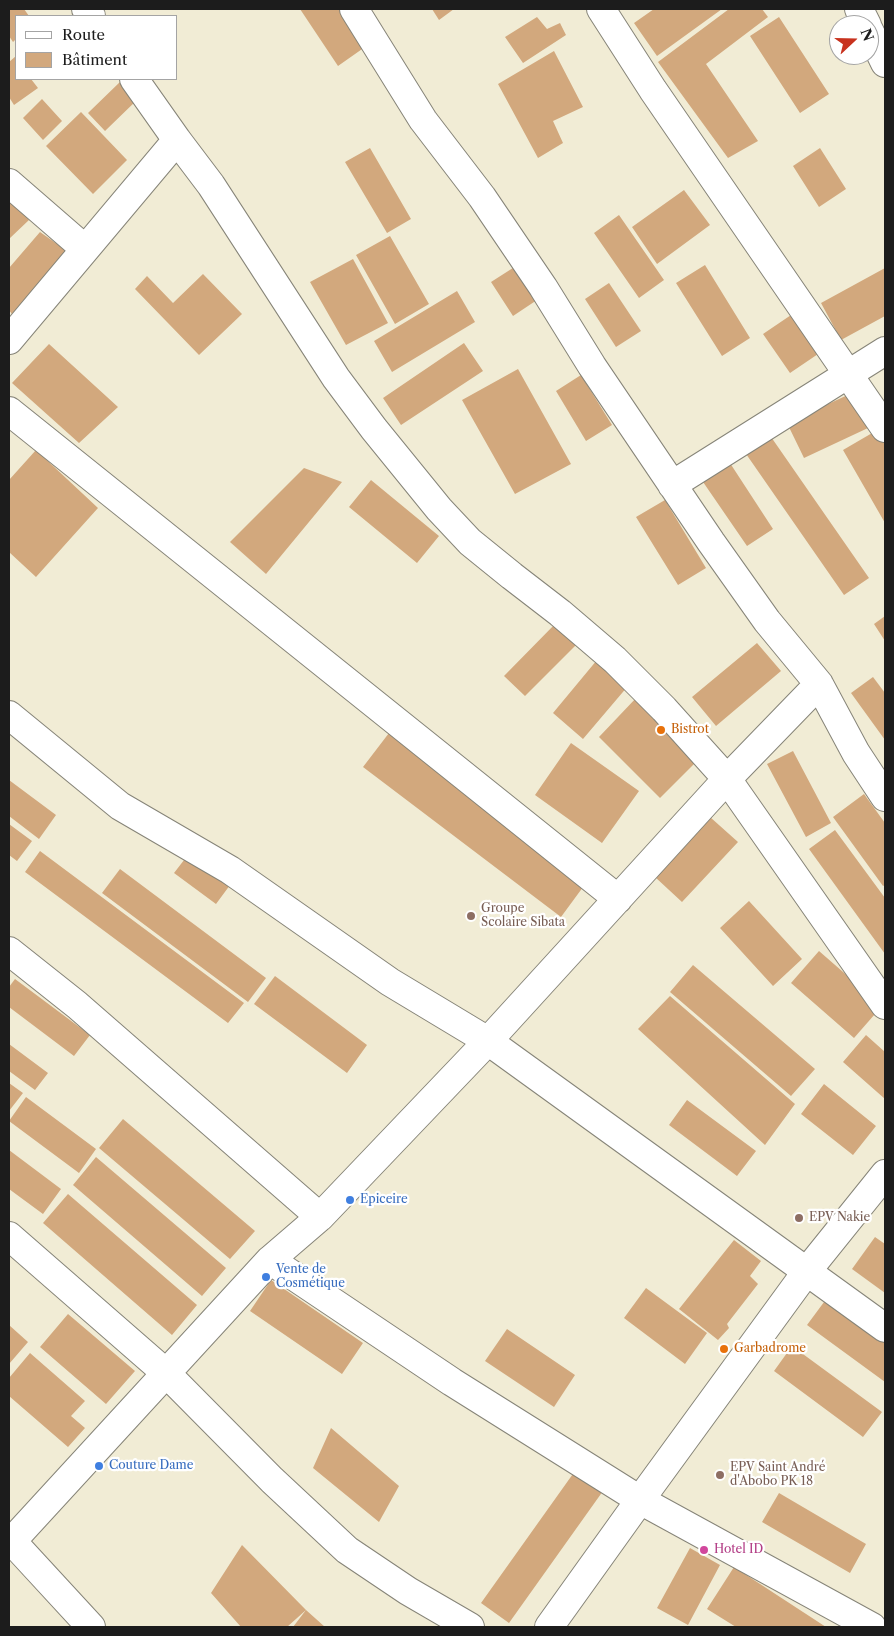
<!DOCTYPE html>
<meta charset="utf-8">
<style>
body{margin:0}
#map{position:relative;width:894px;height:1636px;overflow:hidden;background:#f1ecd5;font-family:"Libre Caslon Text",serif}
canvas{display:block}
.frame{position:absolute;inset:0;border:10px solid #1c1c1c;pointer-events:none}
.legend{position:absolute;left:15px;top:15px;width:162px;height:65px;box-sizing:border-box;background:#fff;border:1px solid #a4a4a4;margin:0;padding:6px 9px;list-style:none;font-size:15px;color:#1c1c1c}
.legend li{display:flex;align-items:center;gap:10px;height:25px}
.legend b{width:25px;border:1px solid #a4a4a4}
.north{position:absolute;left:829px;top:15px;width:50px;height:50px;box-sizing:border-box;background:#fff;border:1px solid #a4a4a4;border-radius:50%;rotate:69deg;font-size:14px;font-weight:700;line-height:20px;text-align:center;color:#1c1c1c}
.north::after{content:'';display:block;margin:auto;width:18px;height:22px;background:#c8321e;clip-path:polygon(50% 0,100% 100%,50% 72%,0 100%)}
</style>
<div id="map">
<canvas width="894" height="1636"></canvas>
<div class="frame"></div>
<ul class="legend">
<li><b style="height:6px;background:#fff"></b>Route</li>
<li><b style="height:14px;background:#d2a87d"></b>Bâtiment</li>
</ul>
<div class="north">N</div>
</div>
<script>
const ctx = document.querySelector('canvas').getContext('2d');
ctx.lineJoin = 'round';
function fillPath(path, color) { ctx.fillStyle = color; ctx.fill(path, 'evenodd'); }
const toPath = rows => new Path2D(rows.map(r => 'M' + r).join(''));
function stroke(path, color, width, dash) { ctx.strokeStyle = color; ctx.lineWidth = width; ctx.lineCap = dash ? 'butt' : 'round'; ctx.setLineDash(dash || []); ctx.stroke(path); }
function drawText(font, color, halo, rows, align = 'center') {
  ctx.font = font + ' "Libre Caslon Text",serif'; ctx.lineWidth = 4.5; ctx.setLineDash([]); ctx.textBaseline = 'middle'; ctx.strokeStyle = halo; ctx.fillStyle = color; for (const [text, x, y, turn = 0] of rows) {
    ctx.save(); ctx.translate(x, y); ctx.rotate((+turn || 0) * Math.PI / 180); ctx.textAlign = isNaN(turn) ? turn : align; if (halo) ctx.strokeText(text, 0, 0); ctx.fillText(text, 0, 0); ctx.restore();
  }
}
fillPath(toPath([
 [9,9,24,9,29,16,16,16,16,39,13,42,9,36],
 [300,9,339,9,365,47,338,66],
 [432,9,454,9,439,20],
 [654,9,722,9,657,56,634,23],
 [729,9,762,9,768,17,706,64,758,141,728,158,658,62],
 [537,17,547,29,560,23,566,35,523,63,505,37],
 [779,17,829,94,800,113,750,36],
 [554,51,583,107,553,121,563,143,538,158,498,84],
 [16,56,16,79,31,79,38,88,14,105,9,97,9,62],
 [122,80,139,98,105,131,88,113],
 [42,99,62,121,43,140,23,118],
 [81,112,127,160,93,194,46,146],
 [370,148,411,219,387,233,345,162],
 [820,148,846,189,819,207,793,166],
 [684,190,710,225,657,264,632,227],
 [9,197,29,220,9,239],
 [619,215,664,280,639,298,594,233],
 [40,232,67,251,14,317,9,310,9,268],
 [390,236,429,304,395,324,356,255],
 [353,259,388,323,346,345,310,282],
 [705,265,750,338,722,356,676,283],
 [516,266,537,300,513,316,491,282],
 [885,268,885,316,841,340,821,303],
 [203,274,242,314,199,355,135,289,147,276,173,303],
 [609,283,641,331,616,347,585,299],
 [457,291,475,322,392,372,374,341],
 [794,313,821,352,790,373,763,334],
 [464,343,483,371,401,425,383,398],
 [49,344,118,407,79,443,12,383],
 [518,369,571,464,515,494,462,400],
 [581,375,612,425,586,441,556,391],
 [852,393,868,428,804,458,787,423],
 [879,429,885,441,885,523,843,450],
 [769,434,869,578,844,595,744,451],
 [36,450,98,508,36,577,9,552,9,480],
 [728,460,773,529,747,546,701,479],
 [304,468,342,482,266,574,230,542],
 [371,480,439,536,417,563,349,507],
 [665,500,706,568,678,585,636,517],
 [885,616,885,641,874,624],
 [556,623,577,644,525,696,504,676],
 [757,643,781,671,716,726,692,697],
 [597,660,628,686,583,739,553,713],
 [873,677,885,693,885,740,851,693],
 [637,697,700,758,660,798,599,737],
 [389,733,586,883,561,917,363,767],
 [571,743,639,791,602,843,535,795],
 [793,751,831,823,806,837,767,764],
 [9,780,56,815,39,839,9,816],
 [864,794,885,823,885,885,883,886,833,817],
 [710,817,738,842,682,902,655,877],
 [9,824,32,841,17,861,9,855],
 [835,830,885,898,885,954,809,849],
 [40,851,244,1003,228,1023,25,872],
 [191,851,233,881,216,904,174,873],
 [120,869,266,978,248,1002,102,893],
 [749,901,802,959,773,986,720,928],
 [819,951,882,1006,854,1038,791,983],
 [693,965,815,1069,791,1096,670,992],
 [275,976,367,1045,347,1073,254,1004],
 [15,979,90,1035,74,1056,9,1007,9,987],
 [670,996,795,1104,765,1145,638,1029],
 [866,1035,885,1052,885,1099,843,1062],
 [9,1044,48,1073,35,1090,9,1071],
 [9,1083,23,1093,9,1111],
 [824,1084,876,1126,853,1155,801,1114],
 [26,1097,96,1149,79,1173,9,1121],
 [687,1100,756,1151,737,1176,669,1125],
 [123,1119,255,1231,230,1259,99,1148],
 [9,1150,61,1189,43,1214,9,1189],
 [96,1157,226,1268,202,1296,73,1185],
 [68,1194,197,1305,172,1335,43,1223],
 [875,1237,885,1244,885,1293,852,1269],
 [734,1240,761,1261,750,1276,758,1284,727,1324,729,1328,718,1340,679,1309],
 [271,1280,363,1343,342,1374,250,1311],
 [646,1288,707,1333,685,1364,624,1318],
 [827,1298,885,1341,885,1382,807,1325],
 [68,1314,135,1371,106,1404,40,1347],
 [9,1325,28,1342,9,1364],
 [507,1329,575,1375,554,1407,485,1361],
 [792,1346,882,1412,863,1437,774,1371],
 [30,1353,85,1401,71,1416,85,1428,68,1447,9,1396,9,1378],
 [331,1428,399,1486,379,1522,313,1468],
 [575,1471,603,1491,509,1623,481,1603],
 [779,1493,866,1544,850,1573,762,1522],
 [242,1545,306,1610,325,1627,293,1627,306,1610,287,1627,241,1627,211,1593],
 [690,1548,720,1565,688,1625,657,1608],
 [734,1567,826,1627,736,1627,707,1609]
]), '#d2a87d');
const street = toPath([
 [86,9,91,16],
 [354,9,423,120,482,197,543,287,592,366,711,542,767,621,819,684,856,753,885,797],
 [601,9,653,90,885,428],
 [859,9,867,25],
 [869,30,885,63],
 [134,79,177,140,211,185,336,378,374,429,439,509,470,542,512,576,560,613,615,660,664,709,727,779,885,1005],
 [9,183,85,249],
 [9,340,177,140],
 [9,411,618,899],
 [672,485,885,351],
 [9,715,120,806,230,870,390,982,488,1041,885,1328],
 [9,951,77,1005,320,1217],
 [9,1236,166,1373,272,1480,347,1550,408,1591,470,1627],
 [270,1260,452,1382,640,1500,872,1627],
 [9,1538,91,1627],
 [12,1541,270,1260,320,1217,488,1041,727,779,819,684],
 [549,1627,640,1500,807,1271,885,1174]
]);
stroke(street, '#868478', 30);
stroke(street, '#fff', 28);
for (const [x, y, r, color] of [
 [661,730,5,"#e8710a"],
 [471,916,5,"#8d6e63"],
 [350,1200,5,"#3f7fe0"],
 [799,1218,5,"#8d6e63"],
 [266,1277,5,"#3f7fe0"],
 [724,1349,5,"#e8710a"],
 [99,1466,5,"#3f7fe0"],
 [720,1475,5,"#8d6e63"],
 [704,1550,5,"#d1479c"]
]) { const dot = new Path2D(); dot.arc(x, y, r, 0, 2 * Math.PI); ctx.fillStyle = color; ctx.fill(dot); stroke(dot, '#fff', 2); }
drawText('12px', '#c56008', '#fff', [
 ["Bistrot",671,730],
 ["Garbadrome",734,1349]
], 'left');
drawText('12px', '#785e54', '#fff', [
 ["Groupe",481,909],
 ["Scolaire Sibata",481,923],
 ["EPV Nakie",809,1218],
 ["EPV Saint André",730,1468],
 ["d'Abobo PK 18",730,1482]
], 'left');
drawText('12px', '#366cbe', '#fff', [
 ["Epiceire",360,1200],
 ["Vente de",276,1270],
 ["Cosmétique",276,1284],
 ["Couture Dame",109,1466]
], 'left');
drawText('12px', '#b23c85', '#fff', [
 ["Hotel ID",714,1550]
], 'left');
</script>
